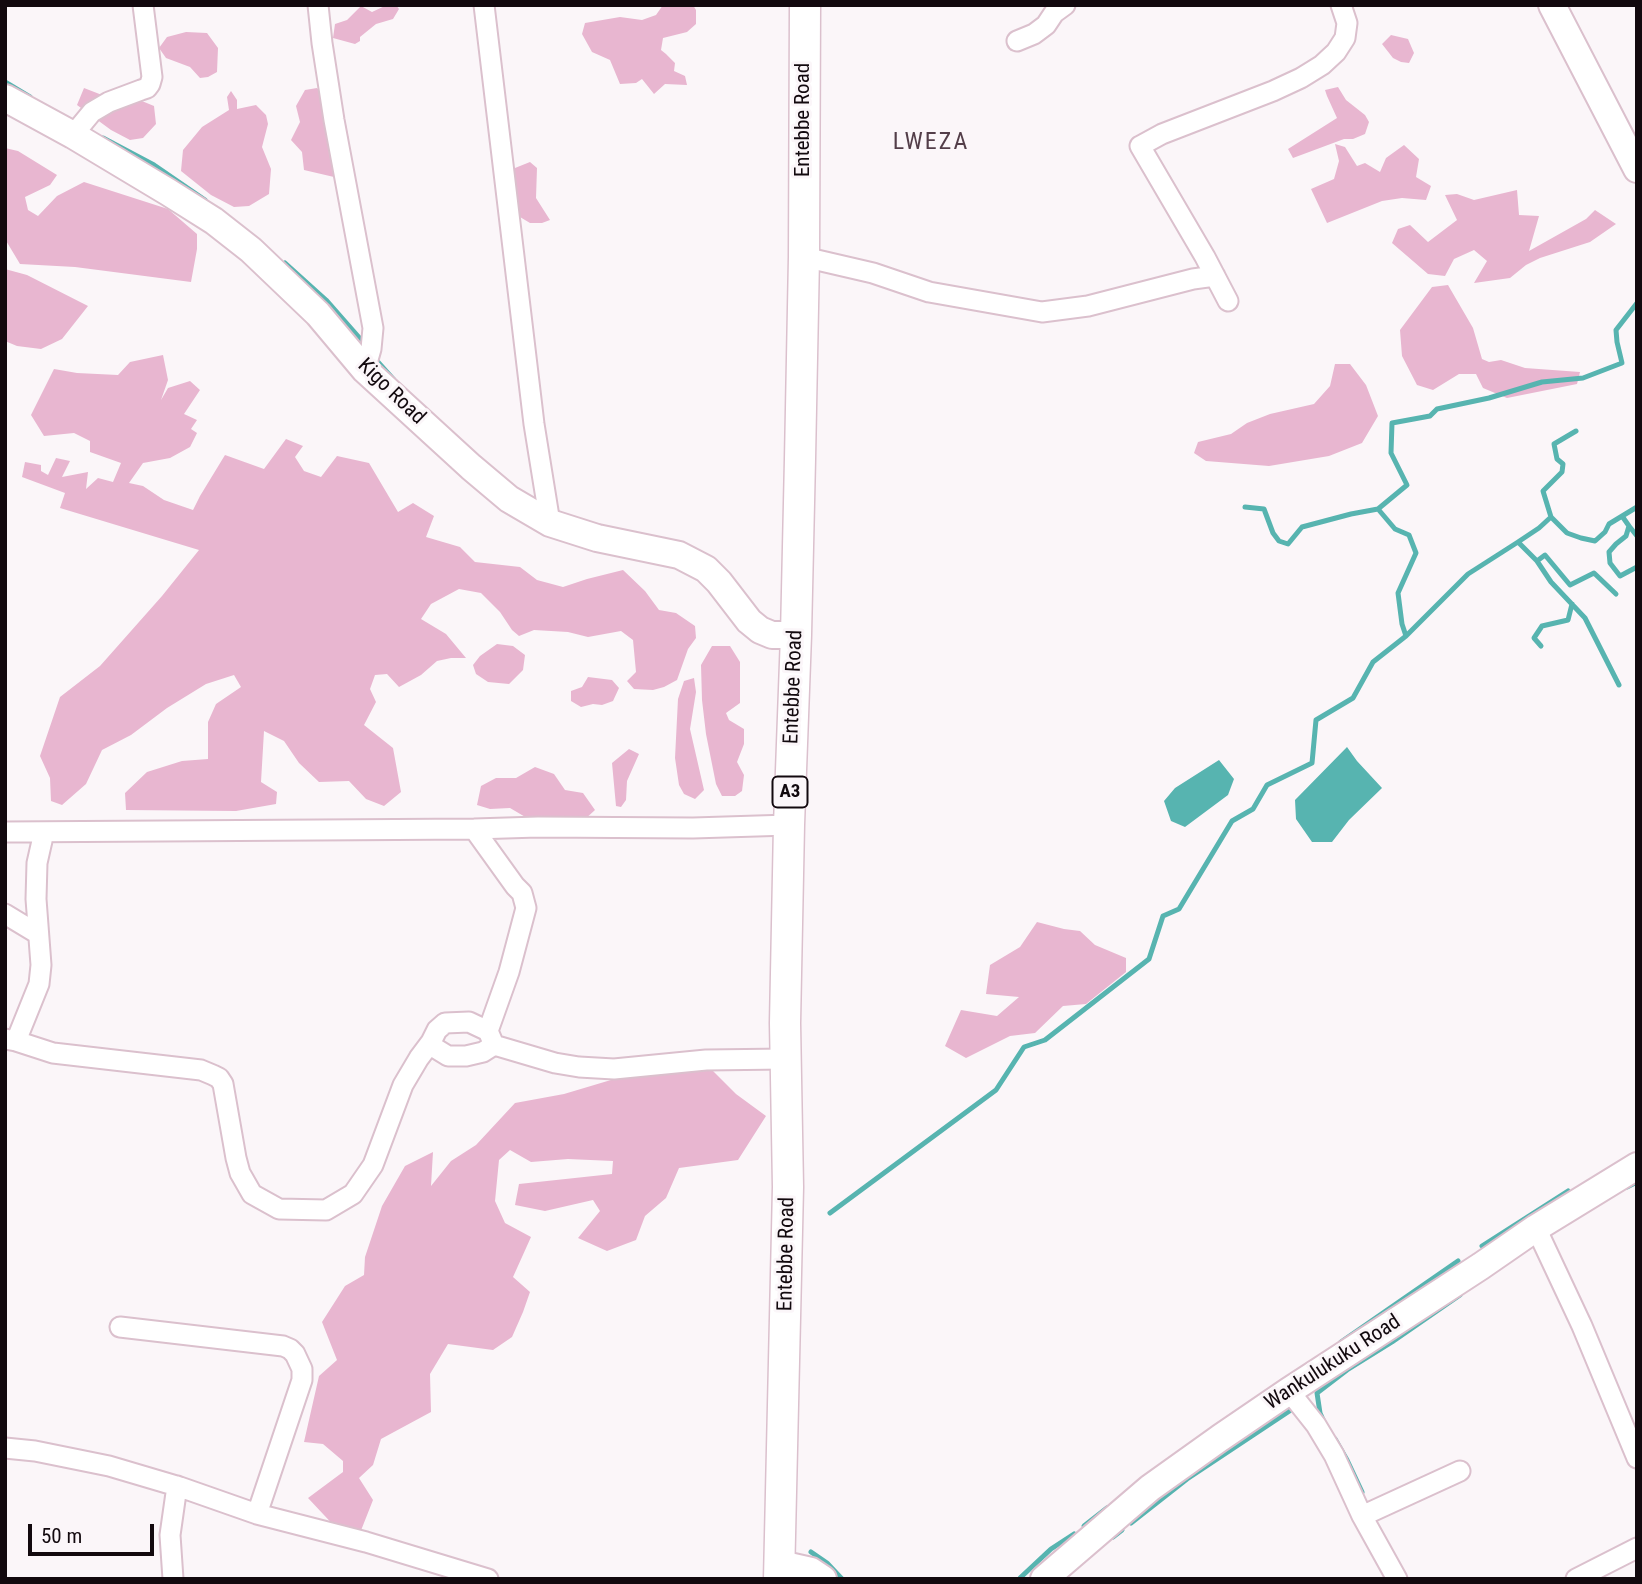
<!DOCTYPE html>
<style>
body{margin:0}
#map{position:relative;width:1642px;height:1584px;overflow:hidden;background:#fbf6f9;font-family:"Roboto Condensed",sans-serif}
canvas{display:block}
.frame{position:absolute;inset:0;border:7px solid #12090e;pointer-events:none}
.scale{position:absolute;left:28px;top:1524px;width:126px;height:32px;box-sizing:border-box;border:4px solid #12090e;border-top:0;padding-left:9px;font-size:21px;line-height:24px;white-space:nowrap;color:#12090e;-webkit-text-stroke:5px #fbf6f9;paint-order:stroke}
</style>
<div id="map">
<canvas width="1642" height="1584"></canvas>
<div class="frame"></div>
<div class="scale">50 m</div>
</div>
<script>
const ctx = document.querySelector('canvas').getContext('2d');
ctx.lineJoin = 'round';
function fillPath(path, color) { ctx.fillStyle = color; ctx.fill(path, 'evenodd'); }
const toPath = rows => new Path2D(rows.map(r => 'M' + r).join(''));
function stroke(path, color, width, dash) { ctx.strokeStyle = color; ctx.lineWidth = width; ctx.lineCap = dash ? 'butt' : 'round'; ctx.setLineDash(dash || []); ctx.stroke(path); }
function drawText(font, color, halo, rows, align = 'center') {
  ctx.font = font + ' "Roboto Condensed",sans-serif'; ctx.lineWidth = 6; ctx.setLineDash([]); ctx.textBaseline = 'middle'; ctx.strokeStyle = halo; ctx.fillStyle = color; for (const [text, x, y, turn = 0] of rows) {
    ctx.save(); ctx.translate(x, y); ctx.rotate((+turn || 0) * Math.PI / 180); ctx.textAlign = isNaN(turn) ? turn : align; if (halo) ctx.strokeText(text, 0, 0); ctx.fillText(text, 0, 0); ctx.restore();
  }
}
fillPath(toPath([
 [387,5,396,5,399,9,393,19,376,24,360,37,360,41,355,44,333,38,335,24,347,20,361,6,372,12],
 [663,5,693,5,696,10,696,24,687,32,663,38,661,50,666,54,675,63,674,71,685,76,687,85,665,84,654,94,642,79,636,83,620,84,610,60,592,52,582,34,585,23,620,17,642,20,656,15],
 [186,32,207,33,218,48,217,72,208,77,200,78,190,67,166,58,159,48,167,37],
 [1391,35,1408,39,1414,53,1409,63,1401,62,1393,58,1382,44],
 [1338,87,1346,100,1365,115,1369,122,1365,134,1353,139,1344,139,1293,158,1288,149,1337,118,1327,96,1325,90],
 [84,88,102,95,137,99,154,106,156,124,143,138,130,140,111,130,77,105],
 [317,88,345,120,349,140,334,160,340,183,334,177,304,170,302,152,291,140,300,122,296,106,305,90],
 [231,91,237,100,237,109,256,105,266,115,268,124,262,147,271,169,269,194,249,206,234,207,211,195,181,171,183,150,202,127,229,110,227,97],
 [1335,144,1345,147,1357,166,1365,163,1380,172,1386,158,1404,145,1419,159,1416,177,1431,186,1426,200,1402,198,1382,201,1327,223,1311,189,1334,179,1339,161],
 [5,148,18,151,57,175,50,185,25,197,28,210,38,216,57,196,84,182,168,209,197,234,197,249,191,282,75,267,20,264,5,239],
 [530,162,537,168,536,198,550,220,542,223,530,223,515,214,509,178,515,168],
 [1517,190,1519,215,1539,216,1529,251,1586,219,1595,210,1616,224,1590,242,1540,258,1526,265,1510,278,1474,283,1487,261,1474,250,1454,259,1445,276,1428,274,1392,243,1398,229,1410,225,1428,242,1457,220,1445,195,1457,194,1474,200],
 [5,269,27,275,88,306,62,339,41,349,17,346,5,341],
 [1448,285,1473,328,1482,359,1489,362,1501,360,1525,368,1580,372,1577,384,1507,398,1483,388,1476,374,1459,374,1433,390,1417,385,1402,356,1400,330,1432,287],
 [163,355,168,380,161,400,168,388,190,381,200,390,184,414,197,420,191,429,197,433,190,447,170,458,143,463,129,483,143,486,164,500,193,510,200,496,225,455,264,469,286,439,303,446,295,457,304,471,321,477,337,456,369,463,398,512,413,503,434,516,426,537,460,547,475,562,520,567,537,580,563,587,587,579,623,570,645,591,659,610,676,613,695,626,696,638,688,649,677,680,664,687,653,690,634,689,627,681,636,672,633,640,621,631,588,637,568,632,534,630,519,636,512,630,500,612,481,593,459,589,431,604,421,619,446,634,466,658,451,658,437,661,421,675,399,687,387,674,375,675,370,689,376,702,364,725,393,748,401,792,384,806,366,799,349,781,319,782,299,763,284,741,264,731,261,782,277,792,276,804,236,811,126,810,125,793,147,772,182,761,208,759,208,722,216,704,241,687,234,675,206,684,167,708,131,735,102,750,86,784,62,805,51,801,50,778,40,756,60,697,100,666,162,596,199,550,60,508,65,493,22,477,25,462,41,465,41,471,48,475,56,458,70,461,62,477,88,472,86,489,98,478,113,482,121,463,90,452,90,441,74,433,44,436,31,415,54,369,77,373,118,375,130,362],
 [1335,364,1350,364,1366,385,1378,416,1362,443,1329,456,1269,466,1206,461,1194,453,1198,442,1231,434,1247,423,1270,414,1314,404,1330,386],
 [497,644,513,646,525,655,523,670,509,684,488,682,476,674,473,665,480,656],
 [712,646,730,646,740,662,740,703,726,713,729,720,744,729,744,744,737,762,744,775,742,791,735,796,722,796,716,784,706,734,702,700,701,665],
 [588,677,612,680,619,688,613,701,602,705,593,704,581,707,571,701,571,691,582,687],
 [694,678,696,692,690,729,704,790,695,799,684,794,679,785,675,758,678,699,684,681],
 [629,749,639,754,627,781,626,800,621,807,616,806,612,763],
 [535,767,554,774,565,790,583,793,595,810,583,821,527,818,510,808,490,809,477,805,481,786,496,778,516,778],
 [1037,922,1064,929,1080,931,1095,945,1126,958,1126,972,1086,1004,1063,1006,1035,1033,1010,1036,966,1058,945,1046,961,1010,997,1016,1019,997,986,994,990,965,1020,947],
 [705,1063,736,1094,766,1116,738,1160,679,1168,666,1198,645,1216,636,1240,607,1251,578,1238,600,1211,593,1200,545,1211,515,1205,519,1184,612,1174,613,1161,568,1159,531,1162,510,1150,499,1160,495,1201,505,1223,531,1237,513,1277,530,1292,523,1312,512,1337,493,1350,448,1344,430,1374,431,1412,381,1439,373,1465,359,1478,373,1500,360,1533,339,1531,308,1498,343,1472,343,1461,323,1444,304,1442,319,1376,337,1360,322,1322,345,1286,364,1275,365,1257,382,1206,405,1166,433,1152,431,1186,451,1161,476,1145,515,1103,564,1094,631,1074]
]), '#e8b6d0');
fillPath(toPath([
 [1347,747,1357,761,1382,788,1349,820,1332,842,1312,842,1296,819,1295,800],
 [1219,760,1234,779,1228,795,1185,827,1171,821,1164,801,1175,788]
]), '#57b4b0');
stroke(toPath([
 [5,82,30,97],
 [103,138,154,165,205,200],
 [285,263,326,300,362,341],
 [377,361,394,380],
 [1245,507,1264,509,1273,533,1279,541,1288,544,1302,527,1351,514,1378,509],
 [1622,516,1629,526,1626,536,1616,544,1609,552,1610,563,1620,576,1637,567],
 [1551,517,1543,491,1562,472,1563,464,1557,459,1554,444,1576,431],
 [1629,526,1637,536],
 [1518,542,1539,528,1551,517,1567,533,1581,538,1595,541,1605,532,1609,524,1637,507],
 [1537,561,1545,555,1570,585,1594,573,1616,594],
 [1406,636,1468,574,1518,542,1537,561,1551,582,1585,618,1619,685],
 [1541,646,1534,638,1542,626,1568,620,1572,604],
 [1627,1187,1637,1182],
 [830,1213,996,1090,1024,1047,1045,1040,1149,959,1163,916,1179,909,1232,821,1253,809,1267,785,1312,763,1316,720,1353,698,1373,662,1406,636,1402,624,1398,593,1416,553,1409,535,1395,529,1378,509,1407,485,1391,453,1392,423,1430,416,1437,409,1489,398,1542,382,1583,378,1622,363,1617,342,1616,330,1637,303],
 [1482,1246,1568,1191],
 [1341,1342,1458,1261],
 [1324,1422,1320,1413,1317,1393,1347,1370,1392,1342,1460,1295],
 [1335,1439,1347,1460,1362,1492],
 [1131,1523,1187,1479,1297,1406],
 [1084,1526,1107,1508],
 [1113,1537,1122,1530],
 [811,1552,827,1563,842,1579],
 [1020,1578,1051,1549,1074,1534]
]), '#57b4b0', 5);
const street = toPath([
 [318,5,322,43,334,120,373,328,371,349,365,370],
 [484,5,534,424,550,523],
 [1017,41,1034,34,1046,25,1054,13,1065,5],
 [73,135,92,112,109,102,141,90,147,88,150,84,152,77,143,5],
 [804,257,873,273,929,292,1042,312,1088,306,1193,279,1215,276],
 [1228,301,1205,257,1140,146,1162,134,1273,91,1301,78,1322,65,1336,52,1345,38,1347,23,1341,5],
 [474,829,515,886,522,893,526,908,509,972,488,1031],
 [5,832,474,829,538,827,693,828,789,825],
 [5,914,38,934],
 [5,1039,16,1041,39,984,41,965,36,899,37,863,44,832],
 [16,1041,53,1053,201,1070,213,1075,219,1078,223,1084,236,1158,240,1173,252,1194,279,1209,326,1210,353,1194,373,1165,403,1085,419,1058,431,1042],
 [494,1045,483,1052,466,1056,448,1056,435,1048,431,1042,437,1030,445,1023,469,1022,488,1031,494,1045,555,1063,579,1067,614,1069,706,1060,785,1059],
 [1536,1228,1582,1326,1637,1458],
 [120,1327,283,1346,290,1349,295,1354,302,1369,302,1380,257,1514],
 [1289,1391,1316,1425,1334,1455,1362,1516,1397,1579],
 [5,1448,35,1451,109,1466,180,1487,257,1514,366,1542,488,1579],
 [1362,1516,1460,1471],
 [173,1579,170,1535,177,1486],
 [1576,1579,1637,1548]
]);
const secondary = toPath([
 [1552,5,1637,169],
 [5,98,73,135,168,192,214,221,251,250,318,314,365,370,471,467,509,499,550,523,597,538,679,555,706,569,719,582,749,621,760,630,772,635,796,635],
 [780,1564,811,1571,823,1579],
 [1044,1579,1150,1488,1220,1438,1289,1391,1481,1266,1536,1228,1637,1166]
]);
const primary = toPath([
 [779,1579,788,1187,785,1023,789,825,796,635,800,459,804,257,805,5]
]);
stroke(street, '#dbc0cd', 23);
stroke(secondary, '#dbc0cd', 30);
stroke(primary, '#dbc0cd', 33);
stroke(street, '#fff', 19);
stroke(secondary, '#fff', 26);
stroke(primary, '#fff', 30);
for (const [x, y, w] of [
 [790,792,35]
]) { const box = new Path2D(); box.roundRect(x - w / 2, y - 15.5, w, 31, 5); ctx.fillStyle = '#fbf6f9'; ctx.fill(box); stroke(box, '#12090e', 2); }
drawText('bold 19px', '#12090e', null, [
 ["A3",790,792]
]);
drawText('21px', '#12090e', '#fbf6f9', [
 ["Entebbe Road",804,120,-90],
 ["Kigo Road",391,392,44],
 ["Entebbe Road",794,687,-88],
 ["Entebbe Road",787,1254,-89],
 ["Wankulukuku Road",1333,1363,-33]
]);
ctx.letterSpacing = '2px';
drawText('24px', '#533e49', '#fbf6f9', [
 ["LWEZA",931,143]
]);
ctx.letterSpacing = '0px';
</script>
